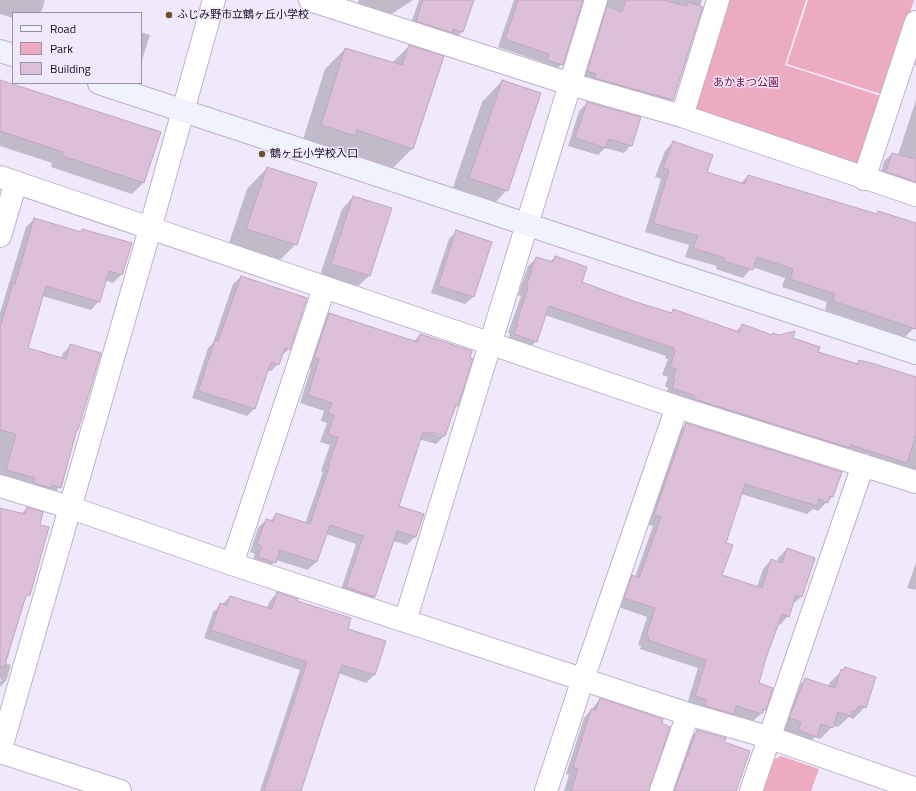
<!DOCTYPE html>
<meta charset="utf-8">
<style>
body{margin:0}
#map{position:relative;width:916px;height:791px;overflow:hidden;background:#f0e9fc;font-family:"Titillium Web",sans-serif}
canvas{display:block}
.legend{position:absolute;left:12px;top:12px;width:130px;height:72px;box-sizing:border-box;background:#f0e9fc;border:1px solid #9892a2;margin:0;padding:5px 7px;list-style:none;font-size:12px;color:#15101b}
.legend li{display:flex;align-items:center;gap:8px;height:20px}
.legend b{width:20px;border:1px solid #9892a2}
</style>
<div id="map">
<canvas width="916" height="791"></canvas>
<ul class="legend">
<li><b style="height:5px;background:#f0f2fc"></b>Road</li>
<li><b style="height:11px;background:#edabc2"></b>Park</li>
<li><b style="height:11px;background:#dbc0d7"></b>Building</li>
</ul>
</div>
<script>
const ctx = document.querySelector('canvas').getContext('2d');
ctx.lineJoin = 'round';
function fillPath(path, color) { ctx.fillStyle = color; ctx.fill(path, 'evenodd'); }
const toPath = rows => new Path2D(rows.map(r => 'M' + r).join(''));
function stroke(path, color, width, dash) { ctx.strokeStyle = color; ctx.lineWidth = width; ctx.lineCap = dash ? 'butt' : 'round'; ctx.setLineDash(dash || []); ctx.stroke(path); }
function drawText(font, color, halo, rows, align = 'center') {
  ctx.font = font + ' "Titillium Web","Noto Sans JP",sans-serif'; ctx.lineWidth = 3; ctx.setLineDash([]); ctx.textBaseline = 'middle'; ctx.strokeStyle = halo; ctx.fillStyle = color; for (const [text, x, y, turn = 0] of rows) {
    ctx.save(); ctx.translate(x, y); ctx.rotate((+turn || 0) * Math.PI / 180); ctx.textAlign = isNaN(turn) ? turn : align; if (halo) ctx.strokeText(text, 0, 0); ctx.fillText(text, 0, 0); ctx.restore();
  }
}
fillPath(toPath([
 [727,0,806,0,785,65,884,97,863,165,856,166,697,113,693,107],
 [808,0,914,0,884,95,787,64],
 [781,756,819,769,811,791,763,791,773,760]
]), '#edabc2');
fillPath(toPath([
 [0,0,45,0,41,13,13,13,13,18,0,14],
 [359,0,413,0,384,19,356,9],
 [419,0,473,0,462,32,455,40,409,29],
 [514,0,582,0,562,64,554,72,540,68,542,62,498,47],
 [598,0,702,0,700,7,702,7,672,100,664,108,580,79],
 [141,32,150,35,141,63],
 [409,46,413,148,392,169,301,146,325,69,345,49,392,63],
 [916,48,916,65,911,63],
 [0,81,143,183,132,194,51,167,52,163,0,146],
 [502,81,507,190,487,211,449,199,482,102],
 [916,100,916,191,879,179,884,161,892,154,898,155],
 [587,103,631,145,624,153,605,148,598,155,568,146,579,111],
 [673,142,706,173,740,184,748,176,916,227,916,321,914,328,905,337,825,310,827,302,782,287,785,278,752,267,743,278,716,269,717,266,685,257,689,245,645,232,661,179,655,177,665,151],
 [267,168,296,244,275,265,227,249,247,189],
 [353,197,369,276,357,287,320,275,342,209],
 [34,219,80,233,82,230,122,274,113,283,105,280,99,301,91,310,42,296,26,349,61,359,63,353,71,345,77,429,75,431,60,487,52,495,0,479,0,313,26,227],
 [457,231,491,242,473,297,465,304,431,293,449,239],
 [555,257,581,283,670,314,673,310,736,332,742,325,772,335,792,339,817,352,856,364,859,361,916,380,916,473,665,396,668,388,665,386,668,377,662,375,668,359,665,358,666,356,545,315,536,341,528,350,507,343,510,333,508,333,521,296,518,295,528,266,537,258,550,262],
 [241,277,289,349,281,356,278,364,271,371,267,370,254,409,247,416,192,398,208,348,213,343,233,284],
 [329,314,414,341,420,335,457,406,453,410,444,436,436,444,422,440,419,441,397,506,423,515,415,537,407,545,393,541,374,597,366,605,339,596,356,544,326,534,316,562,308,570,276,560,267,570,251,565,255,554,250,552,258,528,266,520,270,521,277,514,305,524,323,472,321,471,330,445,320,442,327,423,321,421,324,411,300,403,311,368,306,366,321,322],
 [425,431,441,434,441,436],
 [686,424,841,473,832,497,818,511,813,509,807,514,741,494,725,543,721,576,757,587,763,569,771,560,777,562,778,558,787,549,801,597,792,605,788,616,780,625,777,624,758,683,772,688,765,710,752,722,687,704,698,668,640,649,641,646,638,645,647,617,616,606,624,585,632,576,635,577,653,526,646,524,678,433],
 [0,508,21,514,27,508,38,525,29,594,25,599,7,654,9,654,6,663,11,665,6,681,0,687,0,681,2,681,0,678],
 [916,563,916,590,907,588],
 [277,593,347,630,385,642,374,675,366,683,338,673,300,791,260,791,300,670,204,638,213,612,230,597,267,608,270,601],
 [845,668,865,707,853,719,849,717,838,727,833,726,820,739,815,737,804,748,778,730,794,691,806,679,828,687,830,682],
 [600,699,648,791,564,791,569,775,566,774,584,718],
 [697,731,723,743,735,791,670,791,690,738]
]), '#0003');
const building = toPath([
 [423,0,474,0,463,32,453,29,452,33,416,21,423,0],
 [518,0,583,0,563,65,547,60,549,54,505,39,518,0],
 [626,0,662,0,687,6,688,2,703,7,673,100,594,78,596,74,587,71,607,6,622,12,626,0],
 [409,45,444,56,413,149,357,130,355,136,321,125,345,48,402,65,409,45],
 [0,80,161,132,144,183,62,156,63,152,0,131,0,80],
 [502,80,541,93,508,191,469,178,502,80],
 [587,102,641,117,632,146,609,139,606,148,575,138,587,102],
 [673,141,713,155,707,172,745,184,748,175,877,214,878,211,916,223,916,329,833,301,835,294,790,279,793,269,757,257,753,270,724,261,725,258,693,248,698,236,653,223,669,170,663,168,673,141],
 [892,153,916,159,916,182,886,172,892,153],
 [267,167,317,183,297,245,246,229,267,167],
 [353,196,392,208,370,276,331,264,353,196],
 [34,218,81,232,82,229,132,243,122,275,109,271,100,302,46,286,28,348,66,359,70,344,101,353,78,430,77,429,61,488,52,485,51,488,33,483,35,478,6,470,16,434,0,430,0,328,13,283,15,284,34,218],
 [456,230,492,242,474,297,438,286,456,230],
 [555,256,587,267,582,282,636,302,672,313,673,309,739,332,742,324,772,335,773,333,779,335,795,331,793,338,820,347,818,352,858,364,859,360,875,364,916,377,916,435,907,463,851,445,850,448,694,399,695,396,672,388,675,379,673,378,676,369,670,367,675,351,673,350,674,348,549,306,537,342,514,334,518,325,516,324,528,288,526,287,536,257,553,262,555,256],
 [241,276,307,298,290,350,285,348,279,365,271,362,255,409,198,391,215,340,218,341,241,276],
 [329,313,417,342,420,334,472,351,470,358,473,359,458,406,456,405,445,436,430,432,429,434,423,432,399,506,424,514,416,537,397,531,375,597,346,587,363,536,330,525,317,562,280,550,276,563,258,557,262,546,257,544,266,519,273,521,276,513,310,524,330,464,329,463,338,437,328,434,334,415,328,413,332,403,308,395,319,359,314,358,329,313],
 [686,423,842,472,833,497,830,496,828,503,819,499,817,506,745,484,726,543,733,545,722,575,762,588,771,559,782,563,787,548,815,558,802,597,796,595,789,617,782,614,766,658,759,683,773,688,766,710,763,709,762,714,736,706,734,714,705,706,707,700,695,696,706,660,648,640,649,637,646,636,655,608,624,598,632,575,639,578,661,517,654,515,686,423],
 [27,507,43,512,40,525,49,527,30,595,26,596,4,667,0,666,0,508,25,514,27,507],
 [277,592,298,599,297,601,351,618,348,629,386,641,375,675,342,665,301,791,264,791,307,662,211,630,220,603,227,606,230,596,272,609,277,592],
 [845,667,876,677,866,708,860,705,859,708,857,707,855,712,852,711,850,716,838,712,833,728,821,724,817,737,798,730,801,722,789,718,805,678,835,688,841,669,844,670,845,667],
 [600,698,663,719,662,723,670,727,649,791,571,791,578,769,573,767,591,709,596,710,600,698],
 [697,730,726,738,724,742,750,751,736,791,674,791,697,730]
]);
fillPath(building, '#dbc0d7');
stroke(building, '#c0a6bd', 1);
const street = toPath([
 [310,0,570,84,682,116,916,195],
 [682,116,718,0],
 [0,177,677,407,916,482],
 [864,179,916,22],
 [0,236,16,182],
 [0,486,69,507,232,564,688,714,768,737,916,789],
 [232,564,324,288],
 [405,621,596,0],
 [0,752,150,229,214,0],
 [0,752,120,791],
 [546,791,583,679,677,407],
 [661,791,688,714],
 [751,791,863,465]
]);
const secondary = toPath([
 [0,51,13,55],
 [99,83,916,353]
]);
stroke(street, '#bdb1cf', 24);
stroke(secondary, '#bdb1cf', 24);
stroke(street, '#fff', 22);
stroke(secondary, '#f0f2fc', 22);
for (const [x, y, r, color] of [
 [169,15,4,"#6f5125"],
 [262,154,4,"#6f5125"]
]) { const dot = new Path2D(); dot.arc(x, y, r, 0, 2 * Math.PI); ctx.fillStyle = color; ctx.fill(dot); stroke(dot, '#f0e9fc', 1.5); }
drawText('11px', '#15101b', '#f0e9fc', [
 ["ふじみ野市立鶴ヶ丘小学校",177,15],
 ["鶴ヶ丘小学校入口",270,154]
], 'left');
drawText('11px', '#720640', '#f0e9fc', [
 ["あかまつ公園",746,83]
]);
</script>
